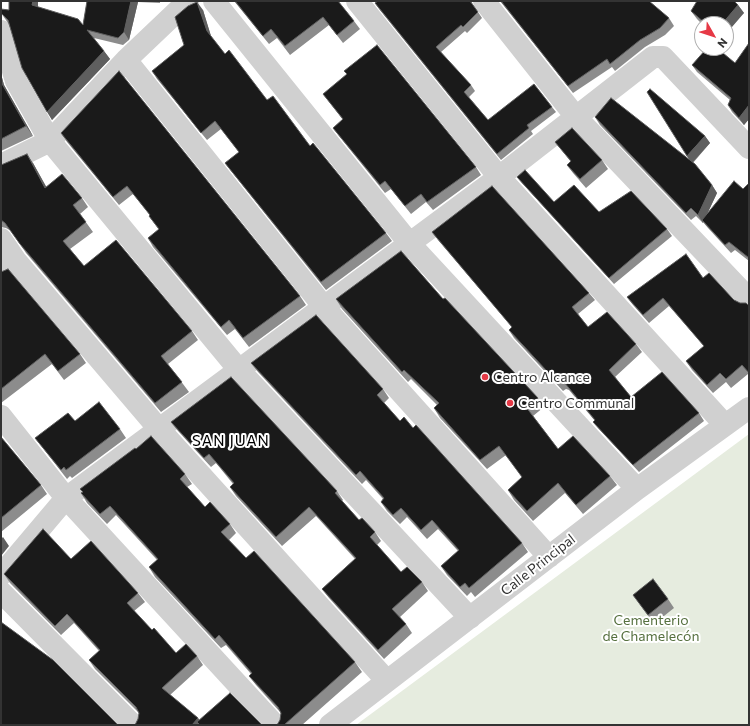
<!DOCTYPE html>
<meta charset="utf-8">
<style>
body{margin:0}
#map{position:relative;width:750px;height:726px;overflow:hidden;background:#fff;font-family:Commissioner,sans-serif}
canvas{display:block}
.frame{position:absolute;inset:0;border:2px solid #333;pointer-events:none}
.north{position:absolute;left:694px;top:16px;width:40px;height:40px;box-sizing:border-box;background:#fff;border:1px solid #adadad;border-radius:50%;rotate:129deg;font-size:11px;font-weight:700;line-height:16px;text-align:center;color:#333}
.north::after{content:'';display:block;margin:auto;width:14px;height:18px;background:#e63946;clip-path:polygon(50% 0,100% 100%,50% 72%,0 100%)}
</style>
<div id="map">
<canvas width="750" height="726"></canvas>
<div class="frame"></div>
<div class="north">N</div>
</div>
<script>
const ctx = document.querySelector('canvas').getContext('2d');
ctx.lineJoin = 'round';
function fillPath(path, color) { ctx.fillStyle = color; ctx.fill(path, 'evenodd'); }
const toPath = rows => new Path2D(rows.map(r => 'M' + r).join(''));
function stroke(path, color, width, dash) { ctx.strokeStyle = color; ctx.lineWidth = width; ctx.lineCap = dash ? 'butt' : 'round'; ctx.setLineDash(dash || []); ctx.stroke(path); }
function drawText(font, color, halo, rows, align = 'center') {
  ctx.font = font + ' Commissioner,sans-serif'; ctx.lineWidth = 4; ctx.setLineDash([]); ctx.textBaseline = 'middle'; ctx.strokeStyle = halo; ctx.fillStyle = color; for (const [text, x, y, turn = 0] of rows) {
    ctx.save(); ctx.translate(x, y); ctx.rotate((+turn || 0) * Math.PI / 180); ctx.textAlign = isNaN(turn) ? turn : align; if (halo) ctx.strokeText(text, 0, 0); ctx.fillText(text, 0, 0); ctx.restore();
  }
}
fillPath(toPath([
 [749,434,749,725,356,725]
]), '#e6ecdf');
stroke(toPath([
 [214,1,410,244,637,489],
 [357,1,499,177,725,425],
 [484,1,576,117,749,299],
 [1,31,16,81,50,141,239,370,470,618],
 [126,60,324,307,549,557],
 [1,165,50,141,126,60,188,1],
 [1,239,16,261,159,429,387,681],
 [1,272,16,261],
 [1,416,66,498,275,725],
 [1,575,66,498,499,177,653,57,663,57,749,148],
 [1,592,133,725],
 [330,725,637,489,749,408]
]), '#d0d0d0', 22);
fillPath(toPath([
 [87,1,160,1,160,3,138,2,129,40,123,45,94,38,110,59,52,120,8,23,1,13,38,7,83,25],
 [234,1,338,1,354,21,360,29,343,43,329,25,290,55,277,38,269,44],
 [378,1,472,1,472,3,482,18,467,33,465,31,441,52,471,85,475,91,469,97,488,120,552,107,556,112,531,131,533,134,501,160,379,9,375,3],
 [500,1,649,1,669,18,674,26,665,35,645,47,615,71,612,67,573,93],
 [738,5,744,13,726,24,702,24,697,19,691,11],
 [203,10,211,37,225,54,267,100,310,146,386,233,392,241,326,290,231,171,225,163,239,152,221,129,207,140,157,79,152,71,184,45],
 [749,43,749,119,744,125,732,112,728,105,730,100,697,72,692,65,735,63],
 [1,74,4,85,33,136,1,151],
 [323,94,476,167,481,175,433,210,426,202,411,214,391,189,385,193,339,136,333,128,343,120],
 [595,117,690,161,687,156,705,136,710,143,693,163,712,185,717,193,707,214,743,189,749,183,749,261,735,250,731,253,708,228,703,222,703,223,696,216,691,220,600,125],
 [61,133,300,296,306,305,249,347,235,329,227,335,153,247,148,238,159,230,149,216,150,215,133,194,119,205,67,142],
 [555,142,602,160,608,169,586,188,573,173,567,165,571,162],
 [33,163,46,187,82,198,88,207,80,214,93,232,70,249,84,266,192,331,198,340,168,364,189,392,161,412,26,253,11,231,6,228,1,227,1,165],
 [517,177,554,202,599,212,667,229,672,236,614,284,522,183],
 [432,232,589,293,595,300,578,314,588,327,636,344,642,352,615,377,631,397,699,413,704,421,639,472,599,429,593,422,595,421,569,390,566,389,563,391,514,338,509,330,512,327,438,240],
 [1,272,80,354,86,363,64,380,52,364,1,403],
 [703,278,734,300,740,303,749,306,749,375,748,374,731,388,726,382,713,393,692,370,686,361,704,346,669,306,649,323,633,305,627,297],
 [336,299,443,299,538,398,544,407,533,416,558,449,610,476,617,485,583,514,565,493,533,521,514,500,508,490,522,477,506,455,487,469,440,418,434,408,437,405,411,379,408,382,342,309],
 [251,363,383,389,389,398,384,403,400,421,413,428,522,543,528,552,475,597,471,592,467,596,447,575,441,566,458,551,438,529,427,539,407,517,400,524,387,511,381,502,383,499,366,480,362,484,258,372],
 [75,421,120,429,126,438,72,478,70,476,67,479,35,438],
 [171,422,337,491,343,500,342,501,359,520,375,532,381,541,377,545,401,572,422,582,428,591,400,617,406,624,412,633,384,659,329,598,322,589,355,559,316,516,282,546,236,496,230,487,233,484,216,463,211,467,178,431],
 [1,437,41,485,47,494,1,532],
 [136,449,185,474,192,484,187,487,205,507,230,524,236,533,229,540,246,558,355,662,362,672,302,725,277,725,280,720,281,713,280,712,256,685,249,676,251,674,226,645,221,648,155,577,149,567,157,560,116,515,107,524,87,503,81,493],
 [71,559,138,593,145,602,134,611,152,630,176,653,197,656,203,665,170,695,198,718,199,720,262,725,135,725,138,719,139,713,95,669,89,660,99,651,74,623,61,635,10,583,4,574],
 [633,595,668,599,674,608,654,624]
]), '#8c8c8c');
fillPath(toPath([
 [33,1,38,1,38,13,32,5],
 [131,1,138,1,138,2,129,40,124,32],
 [197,2,203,10,212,39,207,31],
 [738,5,744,13,726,34,726,24,722,24],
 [104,51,110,59,52,120,47,112],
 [1,74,4,85,33,136,26,126,1,82],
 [749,105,749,119,744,125,739,118],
 [705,136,710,143,692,163,687,156],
 [27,154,33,163,52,197,45,188],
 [712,185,717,193,703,223,698,215],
 [3,537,9,546,1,556,1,539],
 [198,718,203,725,197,722,199,725,192,725]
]), '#5f5f5f');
const building = toPath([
 [9,1,33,1,32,5,78,19,83,25,87,1,131,1,124,32,118,38,87,30,104,51,47,112,22,68,8,20,1,13,1,9,9,10,9,1],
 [235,1,338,1,354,21,337,35,323,17,285,46,271,29,263,36,235,1],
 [378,1,470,1,478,12,463,27,461,25,436,47,471,85,464,92,488,120,534,84,552,107,527,125,529,128,497,154,375,3,378,1],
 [501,1,649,1,669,18,660,28,640,40,610,64,607,59,568,86,501,1],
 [697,1,734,1,738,5,722,24,706,24,691,11,697,1],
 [197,2,207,31,225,54,229,50,267,100,273,96,310,146,313,143,386,233,321,282,225,163,239,152,215,121,201,133,152,71,184,45,175,17,188,6,197,2],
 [749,43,749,105,739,118,728,105,731,98,692,65,707,48,717,48,735,63,749,43],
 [377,45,476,167,427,202,421,194,405,206,385,181,380,185,333,128,343,119,323,94,347,74,344,71,377,45],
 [119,71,300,296,243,338,229,320,221,327,148,238,159,229,149,216,150,215,127,186,113,197,61,133,119,71],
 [1,82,26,126,1,139,1,82],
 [650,89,705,136,687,156,647,92,650,89],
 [611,98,695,164,712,185,698,215,691,208,686,213,595,117,611,98],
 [572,128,602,160,580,179,567,165,571,161,555,142,572,128],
 [27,154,45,188,62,174,82,198,73,205,86,222,63,241,84,266,116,240,192,331,161,356,182,382,155,403,20,244,5,223,1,220,1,165,27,154],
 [525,170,554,202,574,185,599,212,631,191,667,229,609,278,517,177,525,170],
 [734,181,743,189,749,183,749,258,729,242,725,245,702,220,734,181],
 [492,186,589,293,572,307,588,327,607,312,636,344,609,370,631,397,662,372,699,413,633,465,593,422,595,420,564,382,561,381,558,383,509,330,512,327,432,232,492,186],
 [401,251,443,299,445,298,538,398,526,407,558,449,573,436,610,476,576,505,558,483,527,511,508,490,522,477,499,446,480,460,434,408,439,403,404,370,402,372,336,299,401,251],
 [686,254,703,278,709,273,734,300,740,303,746,303,749,306,749,373,742,365,726,379,720,373,707,385,686,361,704,346,663,298,643,315,627,297,686,254],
 [8,269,80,354,58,371,45,354,1,389,1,272,8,269],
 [316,315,383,389,377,395,400,421,404,417,413,428,416,425,522,543,469,588,465,583,460,587,441,566,459,550,432,520,421,530,401,508,393,515,381,502,384,498,360,471,356,475,251,363,316,315],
 [231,377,337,491,335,493,359,520,362,518,375,532,370,537,401,572,407,567,422,582,392,609,406,624,378,650,322,589,356,558,309,507,276,537,230,487,234,483,209,454,204,458,171,422,231,377],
 [99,402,120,429,66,470,64,467,61,470,35,438,68,413,75,421,99,402],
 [151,436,185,474,180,479,205,507,210,502,230,524,221,532,246,558,254,551,355,662,284,725,277,725,280,720,281,713,278,707,249,676,252,673,219,635,215,639,149,567,158,559,110,506,100,514,81,493,83,492,80,489,135,448,136,449,151,436],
 [1,437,41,485,1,518,1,437],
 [43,529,71,559,91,541,138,593,127,603,152,630,154,628,176,653,186,644,197,656,162,688,198,718,192,725,135,725,138,719,139,713,136,707,89,660,100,650,67,614,55,626,4,574,43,529],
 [653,579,668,599,648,615,633,595,653,579],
 [1,622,53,660,118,725,1,725,1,622],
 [230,693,262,725,200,725,197,722,230,693]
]);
fillPath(building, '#1a1a1a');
stroke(building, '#5f5f5f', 1);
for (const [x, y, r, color] of [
 [485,377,4,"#e63946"],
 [510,403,4,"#e63946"]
]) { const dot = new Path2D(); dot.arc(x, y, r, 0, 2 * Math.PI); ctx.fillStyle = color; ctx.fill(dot); stroke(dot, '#fff', 1.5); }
drawText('14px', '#333', '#fff', [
 ["Centro Alcance",493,377],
 ["Centro Communal",518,403]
], 'left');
drawText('14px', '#333', '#fff', [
 ["Calle Principal",538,565,-38]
]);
drawText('14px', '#56703f', '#fff', [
 ["Cementerio",651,620],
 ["de Chamelecón",651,636]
]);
ctx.letterSpacing = '1px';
drawText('15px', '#000', '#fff', [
 ["SAN JUAN",231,441]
]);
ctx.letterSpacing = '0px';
</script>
